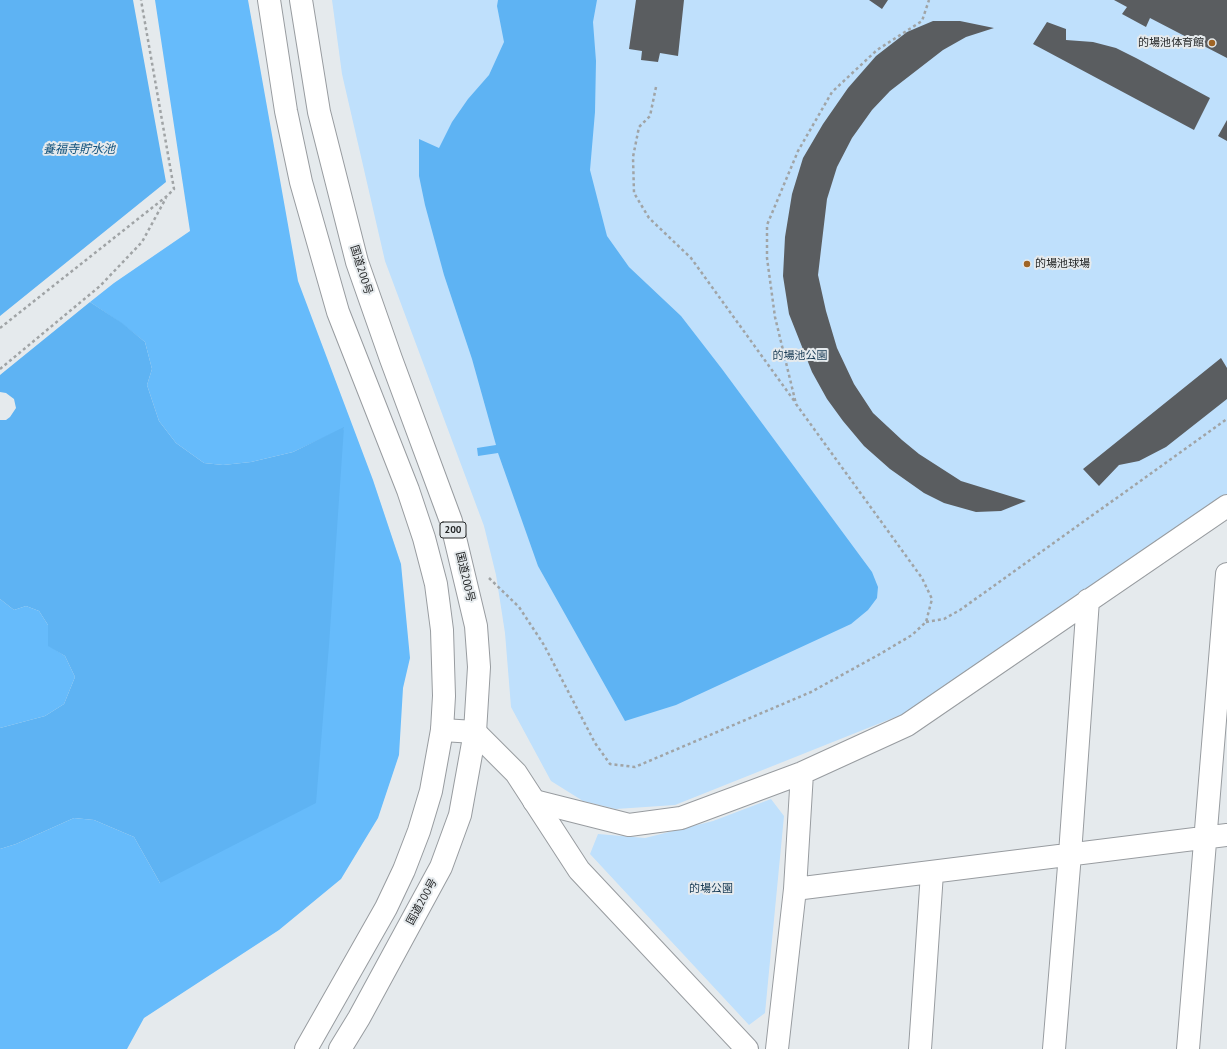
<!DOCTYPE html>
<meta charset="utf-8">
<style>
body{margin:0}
canvas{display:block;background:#e5eaed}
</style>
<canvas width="1227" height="1049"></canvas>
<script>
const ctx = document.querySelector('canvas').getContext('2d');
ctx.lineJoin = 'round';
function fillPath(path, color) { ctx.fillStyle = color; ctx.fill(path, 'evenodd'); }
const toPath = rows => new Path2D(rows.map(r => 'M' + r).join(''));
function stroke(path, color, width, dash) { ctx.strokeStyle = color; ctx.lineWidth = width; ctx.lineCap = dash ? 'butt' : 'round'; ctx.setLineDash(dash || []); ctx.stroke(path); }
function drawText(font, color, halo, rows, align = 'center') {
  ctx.font = font + ' "PT Sans","Noto Sans JP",sans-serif'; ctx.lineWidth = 4; ctx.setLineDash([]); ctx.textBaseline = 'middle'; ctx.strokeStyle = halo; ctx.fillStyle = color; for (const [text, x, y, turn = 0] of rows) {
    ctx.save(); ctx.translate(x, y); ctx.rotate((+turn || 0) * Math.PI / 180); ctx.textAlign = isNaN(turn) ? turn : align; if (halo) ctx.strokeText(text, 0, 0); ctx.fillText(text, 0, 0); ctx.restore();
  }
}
fillPath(toPath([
 [332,0,1227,0,1227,496,908,712,675,805,616,809,583,801,551,781,511,707,505,633,496,575,484,526,385,261,342,74],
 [771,799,784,816,765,1013,749,1025,590,854,598,834,645,838,713,821]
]), '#bfe0fc');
fillPath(toPath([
 [155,0,248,0,298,281,373,480,401,564,410,658,403,688,399,755,378,818,341,879,279,930,144,1018,127,1049,0,1049,0,849,16,844,74,818,94,820,134,837,160,883,344,428,293,452,251,462,223,465,204,463,176,443,159,421,147,385,152,369,145,342,121,323,90,302,114,283,190,231],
 [0,599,14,610,26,606,39,611,48,625,48,645,65,656,75,677,64,704,45,716,0,728]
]), '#66bbfb');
fillPath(toPath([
 [0,0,133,0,166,182,0,316],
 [498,0,597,0,593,22,596,61,595,112,590,170,607,236,629,267,681,316,722,369,872,572,878,587,877,598,868,610,851,624,676,705,625,721,538,566,498,453,478,456,477,448,496,445,472,359,444,275,425,205,419,176,419,139,439,148,452,122,468,99,489,75,504,42,497,6],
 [90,302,122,323,145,342,152,369,147,385,159,421,176,443,204,463,223,465,251,462,293,452,344,427,329,645,316,803,160,883,134,837,94,820,74,818,16,844,0,849,0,728,45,716,64,704,75,677,65,656,48,646,48,625,39,611,26,606,14,610,0,599,0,420,6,420,10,417,16,408,14,399,6,393,0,392,0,375]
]), '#5eb3f3');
fillPath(toPath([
 [636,0,684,0,678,56,660,53,658,62,641,60,642,51,629,49],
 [869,0,888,0,882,9],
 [1114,0,1227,0,1227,58,1150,18,1146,27,1122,14,1127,7],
 [933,21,960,21,994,28,966,37,943,50,890,91,872,110,852,138,837,167,827,199,818,275,826,311,837,348,854,384,873,413,902,440,919,454,961,481,1026,501,1001,511,976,512,944,503,924,493,890,469,864,446,843,421,827,399,812,372,789,314,783,276,785,237,792,194,803,158,823,124,848,88,876,56,907,32],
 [1047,22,1066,29,1066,40,1093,42,1116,48,1136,58,1210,98,1194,130,1033,44],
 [1227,120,1227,141,1218,136],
 [1221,358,1227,368,1227,399,1166,447,1139,461,1119,465,1099,486,1083,469]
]), '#5a5d60');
const street = toPath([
 [534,801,629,825,681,818,802,773,907,725,1227,506],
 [795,889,1227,835],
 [777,1049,795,889,802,773],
 [920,1049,932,873],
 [1054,1049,1070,854,1088,600],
 [1188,1049,1227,574]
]);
const secondary = toPath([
 [442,730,475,732,516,773,579,870,747,1049]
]);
const highway = toPath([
 [269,0,286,111,301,182,338,312,408,490,424,538,436,584,442,630,444,696,442,730,431,791,419,831,404,870,386,908,306,1049],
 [301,0,319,112,357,262,391,359,451,521,476,626,479,667,475,732,460,815,441,867,359,1018,340,1049]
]);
stroke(street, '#989ca0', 24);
stroke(secondary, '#989ca0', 24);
stroke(highway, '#989ca0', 24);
stroke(toPath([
 [656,87,650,116,639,127,633,157,634,193,649,218,691,258,795,402],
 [0,328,167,196,174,189,141,0],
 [0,369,100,286,142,242,166,198],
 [489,578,519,607,544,645,595,743,610,764,635,767,811,692,880,654,912,635,926,622,932,599,922,578,796,404,775,317,767,258,767,225,798,151,832,92,877,50,922,21,929,0],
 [926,622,944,619,960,610,1227,419]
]), '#a0a4a6', 2.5, [3, 3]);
stroke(street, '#fff', 22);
stroke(secondary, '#fff', 22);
stroke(highway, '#fff', 22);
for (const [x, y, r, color] of [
 [1212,43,4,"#9f6425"],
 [1027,264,4,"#9f6425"]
]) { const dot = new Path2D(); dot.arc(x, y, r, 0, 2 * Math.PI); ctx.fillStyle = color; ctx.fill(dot); stroke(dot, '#e5eaed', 1.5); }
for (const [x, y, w] of [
 [453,530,26]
]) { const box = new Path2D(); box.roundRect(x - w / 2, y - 8, w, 16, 3); ctx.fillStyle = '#e5eaed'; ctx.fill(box); stroke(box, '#262829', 1); }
drawText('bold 10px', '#262829', null, [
 ["200",453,530]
]);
drawText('11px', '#262829', '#e5eaed', [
 ["的場池体育館",1204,43],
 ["的場池球場",1035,264,"left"]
], 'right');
drawText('11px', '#262829', '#e5eaed', [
 ["国道200号",361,270,73],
 ["国道200号",465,577,77],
 ["国道200号",422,902,-61]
]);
drawText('11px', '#153852', '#e5eaed', [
 ["的場池公園",800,356],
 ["的場公園",711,889]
]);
drawText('italic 12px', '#12527c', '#e5eaed', [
 ["養福寺貯水池",79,150]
]);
</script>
